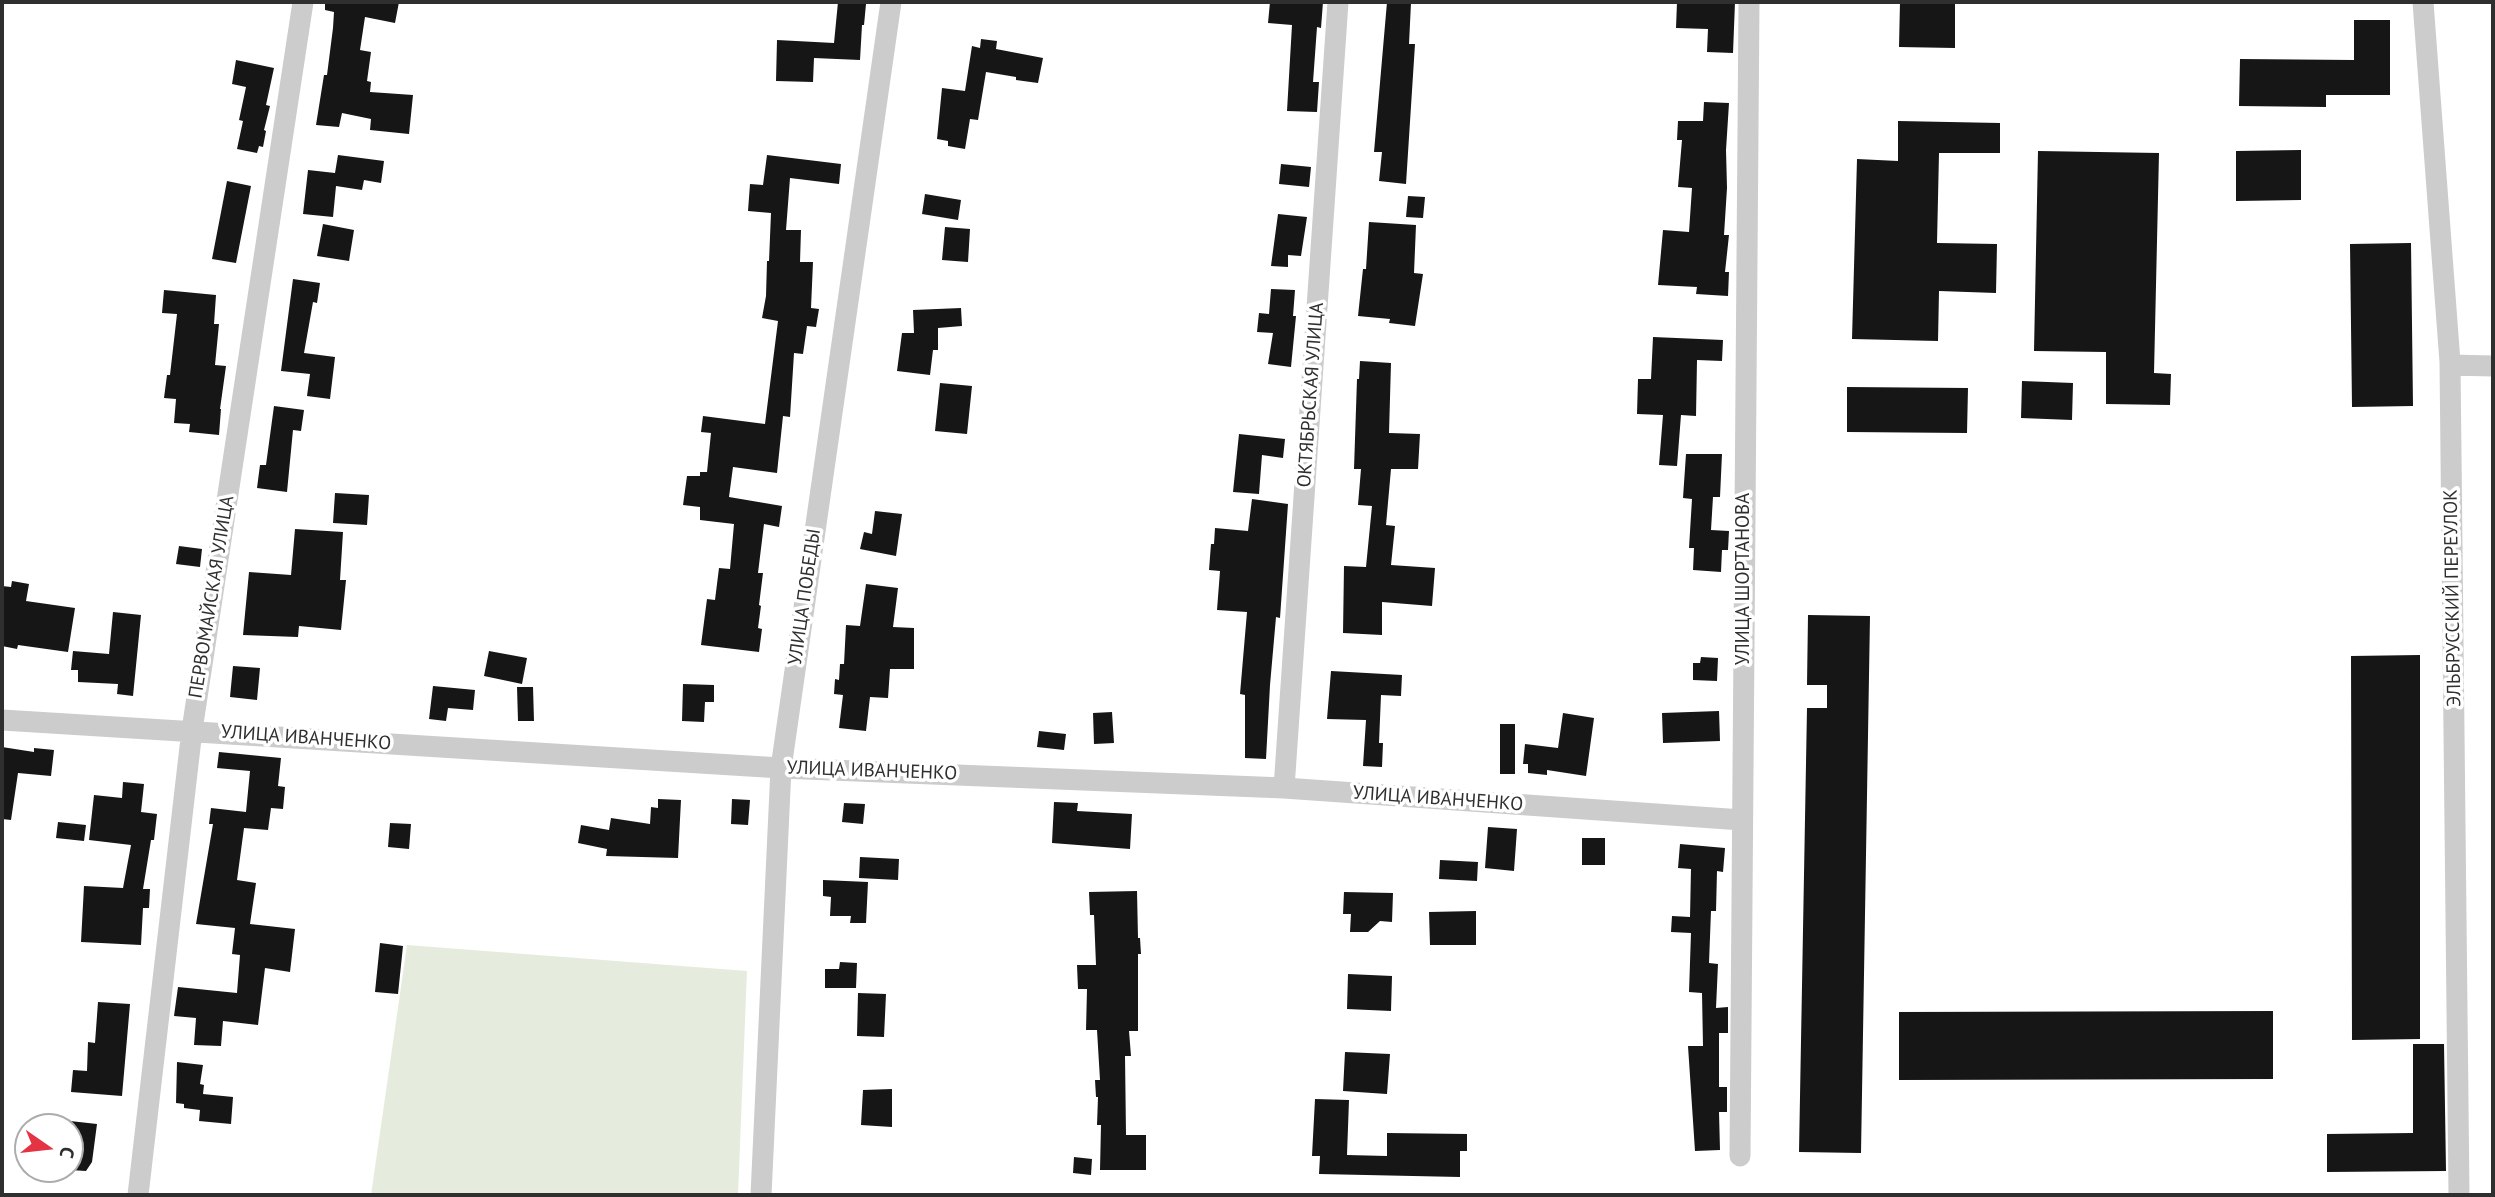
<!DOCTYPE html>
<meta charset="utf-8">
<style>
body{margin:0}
#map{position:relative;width:2495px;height:1197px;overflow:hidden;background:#fff;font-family:"PT Sans",sans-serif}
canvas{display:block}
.frame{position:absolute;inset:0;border:4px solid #2f2f2f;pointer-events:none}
.north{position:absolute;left:14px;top:1113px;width:70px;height:70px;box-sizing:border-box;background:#fff;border:2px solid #acacac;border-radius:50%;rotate:104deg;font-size:19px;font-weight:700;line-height:28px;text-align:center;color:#2f2f2f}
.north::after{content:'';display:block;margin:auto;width:24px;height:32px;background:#e43342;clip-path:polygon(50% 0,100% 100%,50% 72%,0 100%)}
</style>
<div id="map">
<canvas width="2495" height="1197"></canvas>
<div class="frame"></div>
<div class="north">С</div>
</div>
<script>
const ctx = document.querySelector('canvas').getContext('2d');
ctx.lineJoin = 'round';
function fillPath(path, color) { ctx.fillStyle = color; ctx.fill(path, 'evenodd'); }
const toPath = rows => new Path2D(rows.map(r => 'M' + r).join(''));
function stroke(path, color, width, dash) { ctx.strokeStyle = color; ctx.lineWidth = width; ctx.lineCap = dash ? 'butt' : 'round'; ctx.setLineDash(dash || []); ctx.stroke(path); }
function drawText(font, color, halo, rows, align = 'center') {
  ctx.font = font + ' "PT Sans",sans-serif'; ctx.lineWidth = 7; ctx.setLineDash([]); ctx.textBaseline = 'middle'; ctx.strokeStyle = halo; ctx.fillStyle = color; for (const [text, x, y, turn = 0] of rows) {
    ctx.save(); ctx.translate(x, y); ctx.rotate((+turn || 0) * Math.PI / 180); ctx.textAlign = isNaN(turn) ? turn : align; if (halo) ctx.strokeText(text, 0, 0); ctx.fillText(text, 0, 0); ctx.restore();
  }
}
fillPath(toPath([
 [407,945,747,971,738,1195,371,1195]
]), '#e5ecdd');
fillPath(toPath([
 [325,2,399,2,395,23,365,17,360,50,371,52,367,81,371,82,370,92,413,95,409,134,370,130,371,119,342,113,339,127,316,125,324,75,327,75,333,28,334,12,325,10],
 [838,2,866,4,864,25,862,25,860,60,814,58,813,82,776,81,777,40,834,43],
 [1270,2,1323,2,1321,28,1317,27,1313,82,1319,82,1317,112,1287,111,1292,25,1268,23],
 [1387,2,1411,3,1409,44,1415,44,1406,184,1379,181,1382,152,1374,152],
 [1677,2,1735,2,1733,53,1707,52,1708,29,1676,28],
 [1900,2,1955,3,1955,48,1899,47],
 [2354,20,2390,20,2390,95,2326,95,2326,107,2239,106,2240,59,2354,60],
 [981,39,997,41,996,49,1043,58,1038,83,1016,80,1016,77,986,72,978,120,970,119,965,149,948,146,948,141,937,139,942,88,965,91,972,46,980,48],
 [236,60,274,68,266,105,270,106,264,130,266,131,263,147,259,146,257,153,237,149,243,121,239,120,246,87,232,84],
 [1704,102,1729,103,1726,150,1727,188,1724,235,1729,235,1725,272,1729,272,1728,296,1696,294,1697,287,1658,285,1663,230,1689,232,1692,188,1678,187,1682,140,1677,140,1678,121,1703,121],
 [1898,121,2000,123,2000,153,1939,153,1937,243,1997,244,1996,293,1939,291,1938,341,1852,339,1857,159,1898,161],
 [2301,150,2301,200,2236,201,2236,151],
 [2038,151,2159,153,2154,373,2171,374,2170,405,2106,404,2106,352,2034,351],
 [338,155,384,161,381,183,364,180,362,190,336,186,333,217,303,214,308,170,335,173],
 [767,155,841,164,839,184,790,178,786,230,801,230,800,262,813,262,811,308,819,309,816,327,807,326,803,354,794,353,790,417,783,416,777,473,733,467,729,497,782,506,779,527,764,524,758,573,763,573,759,605,761,606,758,628,762,629,759,652,701,645,707,599,715,600,719,568,730,569,734,524,700,520,700,507,683,505,687,476,700,476,700,472,707,472,711,433,701,432,703,416,765,424,778,321,762,318,766,296,767,261,769,261,771,213,748,211,750,184,763,185],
 [1281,164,1311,167,1309,187,1279,184],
 [227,181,251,186,236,263,212,259],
 [925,194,961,200,958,220,922,214],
 [1408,196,1425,197,1423,218,1406,217],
 [1278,214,1307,217,1301,256,1288,255,1288,267,1271,266],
 [1369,222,1416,225,1414,273,1423,274,1415,326,1389,323,1390,319,1358,316,1363,269,1366,269],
 [323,224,354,230,349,261,317,256],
 [945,227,970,229,968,262,942,260],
 [2411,243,2413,406,2352,407,2350,244],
 [293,279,320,283,317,303,313,302,304,353,335,357,330,399,307,396,310,374,281,371],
 [1271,289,1295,290,1293,316,1296,316,1291,367,1268,364,1273,333,1257,332,1259,313,1269,314],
 [164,290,216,295,214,324,219,324,215,365,226,366,220,409,221,409,219,435,189,432,190,424,174,423,176,399,164,398,167,375,170,375,177,314,162,313],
 [961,308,962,326,938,328,938,350,933,350,930,375,897,371,902,333,914,333,913,310],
 [1653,337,1723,340,1722,361,1697,360,1696,416,1681,415,1677,466,1659,465,1663,415,1637,414,1638,379,1651,379],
 [1360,361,1391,363,1389,433,1420,434,1418,469,1391,469,1386,525,1395,526,1391,565,1435,568,1432,606,1382,602,1382,635,1343,633,1344,566,1366,567,1372,506,1358,505,1361,469,1354,469,1357,379,1359,379],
 [2022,381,2073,383,2072,420,2021,418],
 [940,383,972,386,967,434,935,431],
 [1847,387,1968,388,1967,433,1847,432],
 [274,406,304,410,301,431,293,430,287,492,257,488,260,465,266,465],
 [1239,434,1285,439,1283,458,1262,455,1259,494,1233,492],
 [1686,454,1722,454,1720,497,1713,497,1711,530,1729,531,1728,550,1722,550,1721,572,1693,570,1694,548,1689,548,1692,499,1683,498],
 [335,493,369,495,367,525,333,523],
 [1252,499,1288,504,1280,618,1276,617,1270,685,1266,759,1245,758,1245,695,1240,694,1247,612,1217,610,1220,571,1209,570,1211,544,1214,544,1215,528,1248,531],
 [875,511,902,514,896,556,860,549,864,532,872,534],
 [295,529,343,532,340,580,346,580,341,630,299,626,298,637,243,635,249,572,291,575],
 [179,546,202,549,200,567,176,564],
 [12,581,29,584,26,601,75,608,68,652,18,645,17,649,2,646,2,586,11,587],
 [866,584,898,588,893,627,914,628,914,669,890,669,888,698,870,697,866,731,839,728,843,695,834,694,835,679,839,680,840,664,844,664,846,625,860,626],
 [113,612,141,615,133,696,117,694,118,684,78,682,78,670,71,670,73,651,109,654],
 [1808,615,1870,616,1861,1153,1799,1152,1807,708,1827,708,1827,685,1807,685],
 [489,651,527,658,522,684,484,676],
 [2420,655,2420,1039,2352,1040,2351,656],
 [1701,657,1718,658,1717,681,1693,680,1693,663,1700,663],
 [233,666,260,668,257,700,230,697],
 [1331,671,1402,675,1401,696,1381,695,1379,743,1383,743,1382,767,1363,766,1366,720,1327,719],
 [683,684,714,685,714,702,705,702,704,722,682,721],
 [433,686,475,690,473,710,448,708,446,721,429,719],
 [517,687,533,687,534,721,518,721],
 [1719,711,1720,741,1663,743,1662,713],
 [1112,712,1114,743,1094,744,1093,713],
 [1563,713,1594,718,1586,776,1547,770,1547,775,1528,773,1528,764,1523,764,1525,744,1558,748],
 [1500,724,1515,724,1515,774,1500,774],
 [1039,731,1066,734,1064,750,1037,747],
 [2,747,34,752,34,748,54,750,51,776,18,773,11,820,2,819],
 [219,752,281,758,278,786,285,787,283,809,271,808,268,830,244,828,237,880,256,883,250,924,295,929,290,972,265,968,258,1025,223,1021,221,1046,194,1045,196,1018,174,1016,178,987,237,993,240,955,232,954,235,928,196,924,213,824,209,824,211,808,246,812,250,771,217,768],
 [123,782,144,784,141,812,157,814,154,840,151,840,143,889,150,889,149,908,143,908,141,945,81,942,84,886,123,888,131,845,89,840,94,795,122,798],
 [658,799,681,800,678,858,606,856,607,849,578,843,581,825,609,830,611,818,650,824,651,807,658,808],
 [732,799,750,800,748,825,731,824],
 [1054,802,1078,803,1077,811,1132,814,1130,849,1052,843],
 [844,803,865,804,863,824,842,822],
 [58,822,86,825,84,841,56,838],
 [390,823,411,824,409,849,388,847],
 [1488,827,1517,829,1514,871,1485,868],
 [1582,838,1605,838,1605,865,1582,865],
 [1680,844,1725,848,1723,872,1717,871,1716,911,1711,911,1709,963,1718,964,1716,1008,1728,1007,1728,1033,1719,1033,1719,1087,1727,1087,1727,1112,1719,1112,1720,1150,1695,1151,1688,1046,1703,1046,1702,993,1689,992,1691,933,1671,932,1672,916,1690,917,1691,869,1678,868],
 [860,857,899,859,898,880,859,878],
 [1440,860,1478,862,1477,881,1439,879],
 [823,880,868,882,866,923,850,923,851,916,830,916,831,897,823,896],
 [1137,891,1138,938,1140,938,1141,954,1138,954,1138,1031,1129,1031,1131,1056,1125,1056,1126,1135,1146,1135,1146,1170,1100,1170,1101,1125,1097,1125,1098,1097,1096,1097,1095,1080,1100,1080,1097,1030,1086,1030,1087,989,1078,989,1077,965,1096,965,1094,915,1090,915,1089,892],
 [1344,892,1393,893,1392,922,1380,921,1368,932,1350,932,1351,914,1343,914],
 [1476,911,1476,945,1430,945,1429,912],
 [380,943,403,946,398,994,375,992],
 [840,962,857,963,856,988,825,988,825,969,839,969],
 [1348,974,1392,976,1391,1011,1347,1009],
 [858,993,886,994,884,1037,857,1036],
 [98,1002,130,1004,122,1096,71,1092,73,1070,87,1071,88,1042,95,1043],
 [2273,1011,2273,1079,1899,1080,1899,1012],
 [2413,1044,2444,1044,2446,1171,2327,1172,2327,1134,2413,1133],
 [1345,1052,1390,1054,1387,1094,1343,1091],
 [177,1062,203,1065,200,1084,204,1085,203,1094,233,1097,231,1124,199,1121,200,1110,184,1108,184,1104,176,1103],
 [892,1089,892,1127,861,1125,863,1090],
 [1315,1099,1349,1100,1347,1155,1387,1156,1387,1133,1467,1134,1467,1151,1460,1151,1460,1177,1319,1174,1320,1156,1312,1156],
 [70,1121,97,1124,92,1162,86,1171,70,1170,72,1141,70,1141],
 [1074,1157,1092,1159,1091,1175,1073,1173]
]), '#161616');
stroke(toPath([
 [2423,2,2450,362,2459,1195],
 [2450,365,2493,366],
 [2,720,781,768,1284,788,1742,820],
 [1284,788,1338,2],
 [1740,1156,1749,2],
 [138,1195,192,730,303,2],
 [761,1195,781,768,891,2]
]), '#ccc', 21);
drawText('19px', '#2f2f2f', '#fff', [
 ["ОКТЯБРЬСКАЯ УЛИЦА",1311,395,-86],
 ["УЛИЦА ШОРТАНОВА",1744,579,-90],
 ["ПЕРВОМАЙСКАЯ УЛИЦА",212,597,-81],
 ["УЛИЦА ПОБЕДЫ",805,597,-82],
 ["ЭЛЬБРУССКИЙ ПЕРЕУЛОК",2453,598,-91],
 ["УЛИЦА ИВАНЧЕНКО",306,738,4],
 ["УЛИЦА ИВАНЧЕНКО",872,771,2],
 ["УЛИЦА ИВАНЧЕНКО",1438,799,4]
]);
</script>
